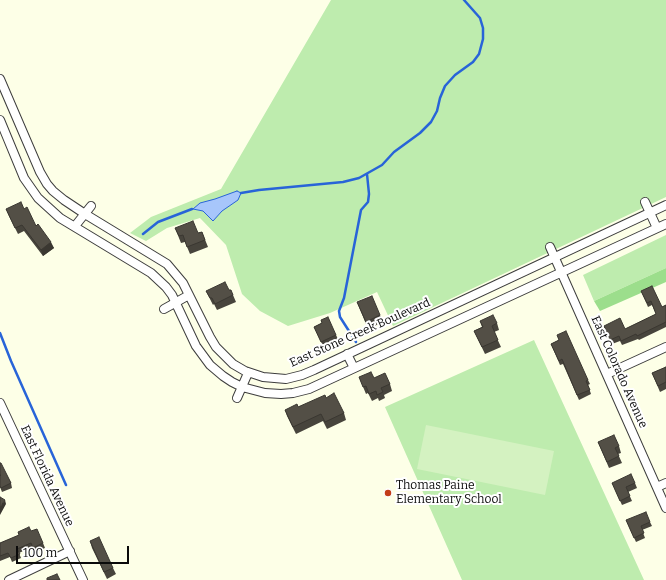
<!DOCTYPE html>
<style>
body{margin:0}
#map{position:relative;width:666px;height:580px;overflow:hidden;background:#fdffe7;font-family:Bitter,serif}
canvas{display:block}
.scale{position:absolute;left:16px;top:546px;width:113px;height:18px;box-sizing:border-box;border:2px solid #0a0a0a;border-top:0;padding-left:5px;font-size:12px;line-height:14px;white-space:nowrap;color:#0a0a0a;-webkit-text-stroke:3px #fff;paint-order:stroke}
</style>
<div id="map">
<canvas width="666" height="580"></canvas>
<div class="scale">100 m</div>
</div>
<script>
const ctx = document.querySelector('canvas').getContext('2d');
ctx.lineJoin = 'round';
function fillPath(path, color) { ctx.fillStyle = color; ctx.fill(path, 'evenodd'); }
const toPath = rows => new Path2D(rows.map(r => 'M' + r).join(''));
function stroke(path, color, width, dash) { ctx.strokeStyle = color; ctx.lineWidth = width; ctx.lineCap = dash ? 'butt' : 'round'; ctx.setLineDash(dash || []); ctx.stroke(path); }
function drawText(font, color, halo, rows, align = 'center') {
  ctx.font = font + ' Bitter,serif'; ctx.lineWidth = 4; ctx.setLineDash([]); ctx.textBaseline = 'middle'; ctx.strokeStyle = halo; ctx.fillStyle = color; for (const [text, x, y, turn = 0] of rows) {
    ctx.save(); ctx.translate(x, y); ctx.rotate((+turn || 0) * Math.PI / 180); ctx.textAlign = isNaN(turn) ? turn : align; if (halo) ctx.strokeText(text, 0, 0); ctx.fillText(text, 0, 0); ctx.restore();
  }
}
fillPath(toPath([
 [331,0,666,0,666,197,393,326,377,292,330,313,288,326,260,311,242,294,226,245,200,218,167,228,146,241,130,233,151,217,221,189],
 [666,235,666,268,594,301,583,275],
 [534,340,644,580,462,580,385,407]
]), '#beecae');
fillPath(toPath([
 [666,268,666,282,600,311,594,301]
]), '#9cde8c');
fillPath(toPath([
 [426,425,554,451,545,495,417,469]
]), '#d4f2c1');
const water = toPath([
 [237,191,241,193,238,200,222,211,213,221,203,211,193,209,200,203,215,199,237,191]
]);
fillPath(water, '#a7c6fb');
stroke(water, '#2864d8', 1);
stroke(toPath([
 [241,193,259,190,343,182,359,178,382,165,394,152,420,133,431,122,437,111,440,98,445,86,455,75,473,62,479,54,483,39,483,28,480,18,464,0],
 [143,234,158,222,192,209],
 [0,333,11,361,66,485],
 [356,342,340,317,339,311,344,298,361,210,368,202,369,194,367,174]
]), '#2864d8', 2.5);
const minor = toPath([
 [0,79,40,172,47,184,53,191,64,200,85,214,167,264,183,283,210,337,216,347,233,364,245,371,263,377,286,379,302,375,314,370,666,205],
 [0,120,24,178,38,198,60,218,151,273,166,287,172,295,196,346,210,365,223,376,232,382,242,387,265,393,281,394,293,393,309,389,322,383,666,224],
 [645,202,657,228],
 [75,226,91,206],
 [550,247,666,508],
 [164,309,189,295],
 [347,354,354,368],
 [607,374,666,347],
 [237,398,248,373],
 [0,403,83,580],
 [657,487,666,483],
 [9,580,70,551]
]);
stroke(minor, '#3d3d3d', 10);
stroke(minor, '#fff', 8);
fillPath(toPath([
 [6,209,24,209,36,226,54,248,43,256,24,231,18,234,9,216],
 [175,228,198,233,202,232,208,247,190,254,185,242,181,243],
 [229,290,233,295,236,302,217,310,214,304,213,305,206,291],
 [641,291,662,307,666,305,666,327,639,340,638,339,622,345,620,341,612,344,604,326,625,329,656,314,652,305,648,307],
 [357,302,380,315,383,322,368,329],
 [480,321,497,323,499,330,494,332,501,347,485,354,474,331,482,327],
 [322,323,336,335,339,341,324,348,314,327],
 [557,335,588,380,590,384,588,385,591,394,579,400,563,364,560,365,551,344,559,340],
 [666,367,666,389,660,392,652,373],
 [359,377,374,378,390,384,392,391,384,395,385,398,379,401,378,398,372,401,368,393,366,394],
 [326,398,344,413,346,420,327,429,323,421,296,434,287,416,285,410,298,407],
 [598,442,619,446,621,453,618,454,622,463,609,468],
 [0,463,11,483,12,488,2,492,0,487],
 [612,483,635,483,637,488,628,492,632,501,622,505],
 [626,520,650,522,652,526,642,530,645,538,636,542],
 [31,531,43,543,45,548,35,552,32,547,19,553,21,558,12,562,10,557,0,561,0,543],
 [90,541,113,568,116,574,107,579,92,548]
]), '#47443c');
fillPath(toPath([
 [51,242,54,248,43,256,41,250],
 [5,500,6,504,0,515,0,507]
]), '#3a3731');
const building = toPath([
 [21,202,24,209,27,207,36,226,38,224,51,242,41,250,22,225,15,228,6,209,21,202],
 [193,221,198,233,202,232,205,240,187,247,183,235,179,236,175,228,193,221],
 [225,282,229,290,231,290,233,295,215,304,212,298,210,298,206,291,225,282],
 [652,286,662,307,666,305,666,322,637,336,636,334,621,341,619,336,610,340,604,326,620,318,625,329,656,314,651,301,647,303,641,291,652,286],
 [372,296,380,315,366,322,357,302,372,296],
 [493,315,497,323,492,326,498,340,482,347,474,331,483,327,480,321,493,315],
 [328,317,336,335,321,342,314,327,322,323,321,320,328,317],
 [566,331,588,380,586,381,590,390,577,395,562,359,559,361,551,344,559,340,557,335,566,331],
 [666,367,666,382,658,386,652,373,666,367],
 [371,372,374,378,385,373,390,384,381,388,383,392,377,395,376,391,369,394,366,386,363,387,359,377,371,372],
 [334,393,344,413,325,422,321,414,293,427,285,410,297,404,298,407,325,395,326,398,334,393],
 [614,435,619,446,615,448,619,456,607,462,598,442,614,435],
 [0,463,1,463,11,483,1,488,0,486,0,476,1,475,0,475,0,463],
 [631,474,635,483,626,487,630,496,620,501,612,483,631,474],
 [0,497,5,500,0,507,0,497],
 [646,512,650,522,641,526,644,533,634,538,626,520,646,512],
 [29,527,31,531,37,529,43,543,33,548,31,543,17,549,20,554,11,558,8,553,0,556,0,543,19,535,18,532,29,527],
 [99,537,113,568,104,572,90,541,99,537],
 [57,574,60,580,47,580,47,578,57,574]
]);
fillPath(building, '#534f46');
stroke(building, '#3a3731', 1);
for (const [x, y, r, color] of [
 [388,493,4,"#c33d19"]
]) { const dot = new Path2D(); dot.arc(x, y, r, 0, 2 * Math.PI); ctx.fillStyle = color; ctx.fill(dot); stroke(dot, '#fff', 1.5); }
drawText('12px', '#0a0a0a', '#fff', [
 ["East Stone Creek Boulevard",360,333,-24],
 ["East Colorado Avenue",619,372,66],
 ["East Florida Avenue",47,476,65]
]);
drawText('12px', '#0a0a0a', '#fff', [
 ["Thomas Paine",396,486],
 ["Elementary School",396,500]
], 'left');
</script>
